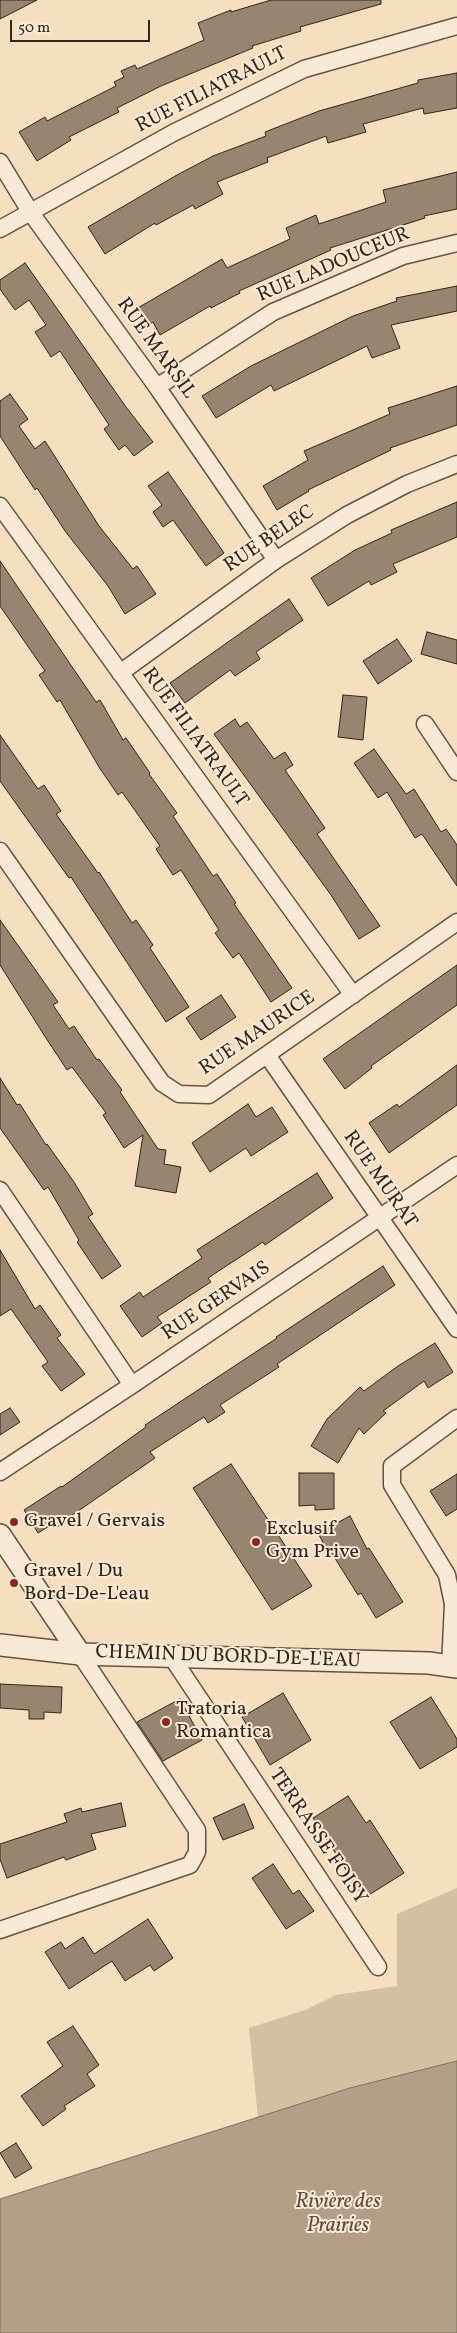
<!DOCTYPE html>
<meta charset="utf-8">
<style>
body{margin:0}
#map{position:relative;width:457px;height:2333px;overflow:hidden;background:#f5dfbf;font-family:Vollkorn,serif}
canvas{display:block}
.scale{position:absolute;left:10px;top:20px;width:140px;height:22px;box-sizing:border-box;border:2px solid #332419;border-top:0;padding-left:6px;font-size:15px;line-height:18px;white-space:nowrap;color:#332419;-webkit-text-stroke:4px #f8ead5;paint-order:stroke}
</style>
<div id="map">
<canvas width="457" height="2333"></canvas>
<div class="scale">50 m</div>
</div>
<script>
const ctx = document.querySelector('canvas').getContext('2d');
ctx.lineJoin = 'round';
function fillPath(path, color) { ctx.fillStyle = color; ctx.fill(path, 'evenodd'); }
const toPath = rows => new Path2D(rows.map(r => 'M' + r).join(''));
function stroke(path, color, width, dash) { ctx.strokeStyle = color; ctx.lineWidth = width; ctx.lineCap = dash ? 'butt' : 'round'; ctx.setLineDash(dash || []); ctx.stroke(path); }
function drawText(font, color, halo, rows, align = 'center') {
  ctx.font = font + ' Vollkorn,serif'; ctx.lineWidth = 4; ctx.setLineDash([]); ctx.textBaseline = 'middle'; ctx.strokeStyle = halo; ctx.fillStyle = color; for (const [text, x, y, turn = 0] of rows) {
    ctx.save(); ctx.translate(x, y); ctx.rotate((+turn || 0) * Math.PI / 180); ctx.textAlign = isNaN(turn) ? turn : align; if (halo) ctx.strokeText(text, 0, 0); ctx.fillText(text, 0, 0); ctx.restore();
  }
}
fillPath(toPath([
 [457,1888,457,2061,350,2088,258,2118,249,2028,305,2010,336,1995,397,1986,397,1914]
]), '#d4bfa3');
const water = toPath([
 [457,2061,457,2333,0,2333,0,2199,350,2088,457,2061]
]);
fillPath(water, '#b39f87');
stroke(water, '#806e5b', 1);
const building = toPath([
 [0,0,37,0,0,19,0,0],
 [271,0,381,0,381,4,300,27,301,31,252,46,253,48,161,86,117,108,119,112,69,137,71,140,37,161,19,132,45,117,47,121,116,86,114,82,124,77,121,71,135,65,137,69,204,40,198,23,231,10,231,12,271,0],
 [457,73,457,108,424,114,423,108,363,124,366,132,328,143,326,136,267,158,268,162,217,182,223,194,195,209,193,205,156,225,155,223,105,254,88,227,177,175,213,156,266,136,265,132,319,111,418,83,418,80,457,73],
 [457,172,457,209,424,216,425,218,330,248,331,250,239,291,240,293,211,308,210,306,160,335,153,322,147,326,136,309,222,259,227,268,290,239,286,228,316,215,319,224,386,202,383,190,457,172],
 [25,263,126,407,153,442,134,456,125,445,119,450,104,429,109,425,60,351,51,357,35,332,46,325,29,300,15,310,0,289,0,280,25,263],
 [457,286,457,311,391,325,400,348,372,358,367,346,274,391,271,385,216,418,202,396,251,366,353,316,397,301,396,298,457,286],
 [457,386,457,425,390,448,391,450,308,490,309,491,277,510,263,486,308,460,304,451,390,414,388,408,457,386],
 [10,394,28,419,19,426,35,449,45,441,99,526,133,569,137,566,156,594,125,614,108,586,65,531,37,488,35,490,0,436,0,401,10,394],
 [168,472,224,553,206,566,173,520,163,527,153,512,162,505,148,486,168,472],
 [457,502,457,537,393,564,397,572,371,585,369,581,328,606,311,578,355,550,392,533,391,530,457,502],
 [0,561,96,702,100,700,123,740,126,738,150,773,149,774,177,813,173,816,213,876,217,874,236,903,234,904,292,988,271,1002,239,953,233,958,215,933,219,930,181,870,173,875,156,849,160,846,122,792,118,795,99,767,60,700,57,702,39,675,45,671,0,606,0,561],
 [289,599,303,620,256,652,260,659,235,676,230,670,185,703,170,683,289,599],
 [427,632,457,640,457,664,421,654,427,632],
 [397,639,412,661,378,684,363,661,397,639],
 [343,695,367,697,363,740,338,737,343,695],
 [235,719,240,727,247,722,274,759,285,752,293,765,285,770,325,828,317,834,380,926,359,939,331,895,214,734,235,719],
 [0,735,38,789,44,785,61,811,56,814,98,873,99,872,132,923,136,920,153,945,150,948,189,1007,166,1022,71,877,69,878,0,781,0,735],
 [374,749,406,794,414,789,441,832,446,829,457,845,457,886,422,834,415,838,387,792,378,798,354,763,374,749],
 [0,920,58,1002,53,1005,69,1029,74,1026,97,1060,99,1059,122,1090,120,1092,158,1149,166,1150,164,1164,181,1167,176,1193,135,1186,143,1135,124,1148,103,1115,106,1113,72,1067,67,1070,44,1035,0,965,0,920],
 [457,965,457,1005,371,1066,372,1068,345,1089,323,1059,457,965],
 [221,995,236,1017,201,1040,186,1018,221,995],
 [457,1065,457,1105,389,1153,369,1123,397,1104,399,1107,457,1065],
 [0,1078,17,1105,20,1104,46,1145,47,1144,74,1182,93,1214,88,1217,121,1266,102,1279,77,1242,79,1240,48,1187,44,1190,0,1128,0,1078],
 [248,1104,256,1117,272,1107,288,1132,251,1156,246,1148,210,1172,192,1143,248,1104],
 [317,1173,333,1198,265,1245,263,1242,208,1278,211,1282,157,1317,162,1323,142,1337,120,1306,140,1292,143,1297,202,1258,197,1250,317,1173],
 [0,1250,35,1309,40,1305,61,1335,57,1338,85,1374,61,1391,42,1366,48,1362,11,1309,0,1316,0,1250],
 [383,1266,395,1285,277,1364,279,1367,220,1405,225,1412,208,1423,204,1417,150,1452,155,1458,68,1518,69,1520,57,1527,54,1523,38,1533,24,1510,61,1486,62,1487,146,1427,145,1425,277,1338,276,1337,383,1266],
 [435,1343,453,1372,428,1388,424,1381,383,1411,386,1413,364,1434,359,1428,338,1463,311,1446,327,1419,360,1387,364,1391,398,1366,435,1343],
 [10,1408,20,1422,0,1435,0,1414,10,1408],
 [231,1464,312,1586,272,1610,193,1488,231,1464],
 [299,1473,334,1473,334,1509,315,1510,315,1505,299,1506,299,1473],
 [457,1474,457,1509,446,1516,430,1491,457,1474],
 [350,1516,367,1549,369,1548,403,1602,376,1618,361,1593,358,1595,331,1552,329,1554,318,1533,350,1516],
 [0,1684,62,1687,61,1713,44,1712,44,1719,29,1719,29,1710,0,1708,0,1684],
 [283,1693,311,1740,270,1765,242,1717,283,1693],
 [431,1697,457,1739,457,1747,420,1769,390,1722,431,1697],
 [180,1699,202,1740,163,1761,137,1722,180,1699],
 [348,1796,366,1823,370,1820,404,1873,364,1898,313,1818,348,1796],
 [121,1803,126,1826,91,1834,96,1849,66,1860,64,1857,7,1878,0,1859,0,1844,67,1822,64,1814,81,1808,82,1812,121,1803],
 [244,1804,254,1828,223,1840,213,1818,244,1804],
 [273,1864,293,1894,299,1890,314,1911,286,1929,252,1878,273,1864],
 [148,1919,173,1958,154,1971,150,1965,125,1981,112,1961,69,1989,45,1952,61,1942,65,1949,83,1937,94,1954,148,1919],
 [73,2026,99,2065,87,2074,95,2086,64,2106,66,2109,43,2126,21,2096,63,2066,47,2042,73,2026],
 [16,2143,32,2168,15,2178,0,2153,16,2143]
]);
fillPath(building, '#98856f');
stroke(building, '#332419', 1);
const minor = toPath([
 [0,162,31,213,157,387,276,560],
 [0,229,173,133,304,69,457,26],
 [157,387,273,312,403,256,457,243],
 [0,506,353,995],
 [120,673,276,560,347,515,407,484,457,464],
 [425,724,457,772],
 [0,851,162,1083,179,1094,209,1095,457,922],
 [267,1055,457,1329],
 [0,1190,132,1385],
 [0,1472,132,1385,457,1165],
 [171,1656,378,1967],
 [450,1667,453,1604,447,1575,392,1485,392,1466,457,1418],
 [0,1930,190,1865,197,1852,197,1830,80,1654]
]);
const tertiary = toPath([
 [0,1535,80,1654],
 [0,1645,80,1654,429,1663,457,1667]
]);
stroke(minor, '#645342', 19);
stroke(tertiary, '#645342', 24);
stroke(minor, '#f8ead5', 16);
stroke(tertiary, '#f8ead5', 21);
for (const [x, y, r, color] of [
 [14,1522,5,"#8f2418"],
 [256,1542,5,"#8f2418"],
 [14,1583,5,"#8f2418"],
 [166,1722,5,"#8f2418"]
]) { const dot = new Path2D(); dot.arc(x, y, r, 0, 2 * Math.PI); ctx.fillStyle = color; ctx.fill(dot); stroke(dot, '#f8ead5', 2); }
drawText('20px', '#332419', '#f8ead5', [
 ["RUE FILIATRAULT",212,91,-27],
 ["RUE LADOUCEUR",334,266,-23],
 ["RUE MARSIL",155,349,54],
 ["RUE BELEC",270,540,-34],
 ["RUE FILIATRAULT",194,738,54],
 ["RUE MAURICE",258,1034,-34],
 ["RUE MURAT",379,1180,55],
 ["RUE GERVAIS",217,1302,-34],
 ["CHEMIN DU BORD-DE-L'EAU",228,1658,2],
 ["TERRASSE FOISY",317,1837,56]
]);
drawText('20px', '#332419', '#f8ead5', [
 ["Gravel / Gervais",24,1522],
 ["Exclusif",266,1530],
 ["Gym Prive",266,1553],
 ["Gravel / Du",24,1572],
 ["Bord-De-L'eau",24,1595],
 ["Tratoria",176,1710],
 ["Romantica",176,1733]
], 'left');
drawText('italic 21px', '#604f40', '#f8ead5', [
 ["Rivière des",338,2203],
 ["Prairies",338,2227]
]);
</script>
